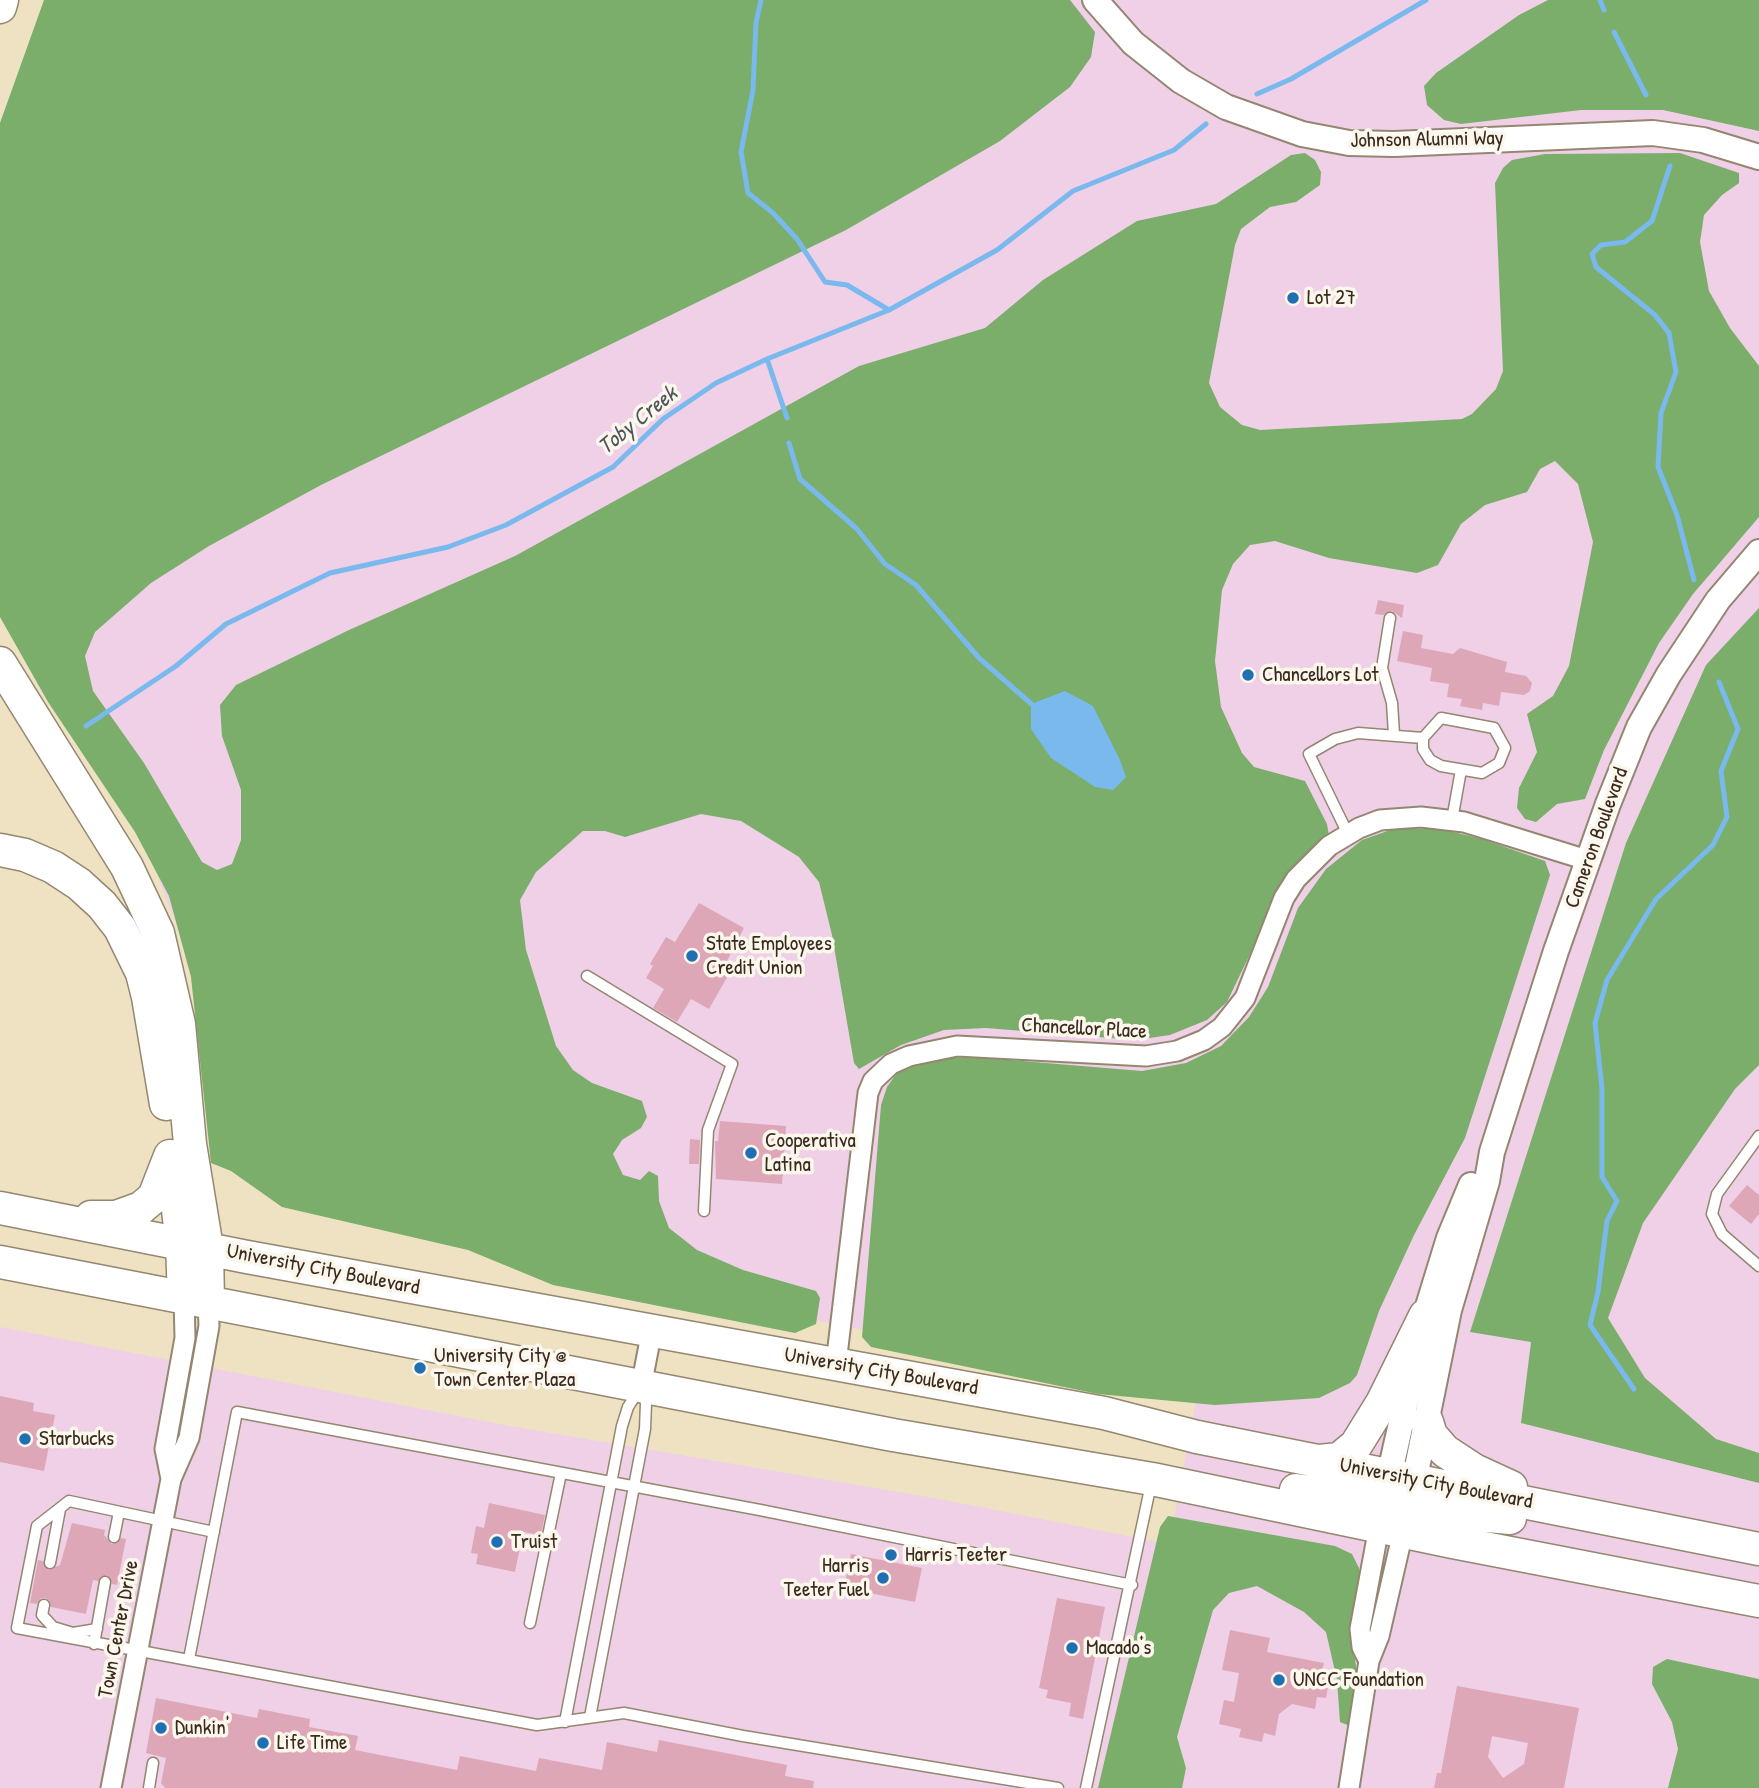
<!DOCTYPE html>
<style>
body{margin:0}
canvas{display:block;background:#eee2c3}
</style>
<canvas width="1759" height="1788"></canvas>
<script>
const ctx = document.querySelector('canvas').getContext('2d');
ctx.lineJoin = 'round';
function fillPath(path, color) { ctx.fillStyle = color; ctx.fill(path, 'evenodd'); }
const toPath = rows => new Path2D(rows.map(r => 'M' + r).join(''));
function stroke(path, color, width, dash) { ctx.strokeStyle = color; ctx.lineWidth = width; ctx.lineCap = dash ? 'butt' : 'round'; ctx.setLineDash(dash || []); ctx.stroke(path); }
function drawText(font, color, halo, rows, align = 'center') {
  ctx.font = font + ' "Patrick Hand",sans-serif'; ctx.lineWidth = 7; ctx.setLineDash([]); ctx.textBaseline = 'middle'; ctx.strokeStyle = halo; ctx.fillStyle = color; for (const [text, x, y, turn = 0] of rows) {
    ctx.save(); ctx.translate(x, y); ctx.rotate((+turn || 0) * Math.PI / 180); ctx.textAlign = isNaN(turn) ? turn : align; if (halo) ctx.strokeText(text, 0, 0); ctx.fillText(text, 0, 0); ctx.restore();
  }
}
fillPath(toPath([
 [49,0,1759,0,1759,1788,0,1788,0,1327,510,1426,934,1498,1169,1544,1196,1401,896,1336,750,1308,284,1196,0,477]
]), '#efd0e7');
fillPath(toPath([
 [44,0,1070,0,1095,32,1091,57,1070,87,1000,141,846,230,321,485,209,546,151,583,95,632,85,656,93,691,144,763,202,862,217,870,232,864,241,840,241,790,222,736,220,705,236,685,349,630,515,556,859,366,985,328,1043,280,1137,221,1216,204,1291,155,1305,153,1315,160,1321,172,1320,185,1296,202,1270,207,1241,229,1235,245,1209,383,1220,407,1242,425,1260,430,1462,419,1472,414,1496,389,1503,371,1495,183,1503,168,1512,160,1545,154,1680,153,1739,173,1739,183,1722,195,1704,215,1700,242,1709,291,1730,328,1759,366,1759,517,1693,594,1659,643,1604,750,1585,799,1557,804,1536,822,1525,819,1517,808,1519,788,1537,752,1527,714,1553,696,1569,666,1593,542,1578,484,1555,461,1540,469,1527,492,1485,505,1461,524,1438,565,1417,573,1329,558,1275,541,1250,545,1233,564,1222,590,1215,661,1221,707,1242,753,1254,767,1305,781,1327,824,1329,836,1274,904,1227,1002,1207,1020,1170,1035,1136,1040,986,1028,944,1030,901,1045,859,1069,854,1063,832,935,819,882,799,857,741,821,701,814,625,837,605,831,583,831,536,872,520,900,526,950,556,1046,573,1070,592,1083,642,1101,647,1117,641,1128,622,1140,613,1154,623,1175,640,1180,649,1171,658,1176,659,1201,669,1228,697,1250,743,1270,816,1291,820,1298,816,1324,795,1333,553,1285,468,1250,282,1207,231,1171,211,1163,191,977,169,896,135,832,48,702,0,617,0,123],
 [1548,0,1759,0,1759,131,1663,110,1581,110,1461,124,1444,120,1427,105,1424,86,1436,73,1519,15],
 [1759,608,1759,1065,1735,1089,1643,1223,1608,1318,1645,1378,1716,1439,1759,1453,1759,1483,1521,1423,1531,1342,1470,1332,1626,843,1706,665],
 [1396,828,1441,829,1482,839,1545,861,1550,875,1465,1138,1414,1235,1379,1311,1357,1375,1350,1383,1319,1398,1215,1405,1098,1394,871,1347,862,1337,881,1105,887,1087,899,1070,923,1059,973,1057,1142,1071,1186,1063,1221,1046,1249,1017,1268,987,1298,908,1326,869,1362,840],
 [1168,1516,1335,1546,1352,1554,1359,1568,1361,1587,1353,1646,1359,1686,1350,1726,1340,1722,1337,1680,1326,1632,1304,1612,1257,1586,1229,1593,1213,1610,1177,1737,1186,1768,1182,1788,1098,1788,1160,1527],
 [1667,1659,1759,1679,1759,1788,1668,1788,1678,1749,1672,1722,1652,1684,1653,1667]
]), '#7aae6a');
fillPath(toPath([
 [1065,691,1093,706,1120,760,1126,777,1113,790,1095,787,1051,758,1031,729,1031,704]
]), '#79b9ed');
stroke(toPath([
 [761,0,756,23,753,90,741,152,748,193,773,213,797,239,825,282,847,285,889,310],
 [1600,0,1604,10],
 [1614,32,1646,95],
 [1257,94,1291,79,1426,0],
 [1670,166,1652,221,1625,242,1601,245,1592,254,1596,267,1655,315,1669,333,1676,372,1661,413,1658,467,1677,515,1694,580],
 [767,359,787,418],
 [789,443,800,479,857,529,885,564,916,585,979,658,1036,708],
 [86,726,176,666,226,624,330,573,448,547,506,525,613,467,663,419,716,383,767,359,889,310,997,250,1073,191,1174,150,1206,124],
 [1634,1389,1590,1325,1598,1292,1607,1221,1617,1201,1602,1177,1602,1089,1595,1023,1607,980,1656,899,1713,845,1727,817,1721,771,1738,729,1719,682]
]), '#79b9ed', 5);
fillPath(toPath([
 [1378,600,1404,605,1402,618,1392,611,1383,615,1375,614],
 [1403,631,1423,635,1421,648,1453,654,1460,648,1507,662,1505,672,1526,676,1532,683,1530,691,1524,695,1501,692,1499,706,1483,703,1482,710,1460,706,1462,699,1447,697,1449,684,1430,681,1432,668,1397,661],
 [699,903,744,928,727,961,734,965,709,1009,691,999,677,1022,653,1008,664,989,646,978,653,966,650,964,666,937,675,942],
 [720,1121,786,1126,782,1184,716,1179,715,1141,718,1141],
 [690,1139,700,1140,699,1164,689,1164],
 [1747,1185,1759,1195,1759,1214,1751,1224,1729,1206],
 [0,1396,34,1403,33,1411,55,1415,44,1471,0,1462],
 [489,1503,545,1515,541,1535,523,1532,515,1572,476,1564,478,1554,471,1553,476,1526,484,1528],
 [72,1523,105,1530,104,1535,112,1544,121,1538,126,1539,117,1585,112,1584,107,1575,98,1581,93,1580,86,1614,51,1607,46,1598,41,1598,37,1604,30,1603,38,1560,43,1561,48,1570,60,1565],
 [851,1554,922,1568,915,1602,844,1588],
 [1057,1598,1105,1607,1083,1719,1069,1716,1071,1703,1046,1698,1048,1690,1039,1688],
 [1230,1630,1270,1638,1267,1652,1324,1663,1321,1675,1330,1676,1326,1698,1317,1697,1315,1709,1292,1704,1279,1714,1275,1736,1264,1733,1262,1742,1239,1737,1241,1729,1219,1724,1224,1700,1234,1702,1239,1673,1222,1670],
 [1457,1686,1579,1708,1564,1788,1434,1788,1437,1773,1441,1773],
 [1492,1736,1528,1743,1524,1764,1503,1778,1488,1757],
 [156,1698,257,1718,259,1709,310,1719,309,1727,358,1736,355,1750,457,1770,460,1756,536,1771,539,1758,602,1770,607,1742,657,1752,659,1740,787,1765,785,1776,814,1781,813,1788,165,1788,161,1783,166,1758,146,1753]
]), '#dea7b7');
const service = toPath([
 [1390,618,1382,668,1392,703,1394,734],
 [1441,718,1494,728,1505,748,1499,763,1482,773,1441,766,1430,760,1423,749,1423,738,1441,718],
 [1452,820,1461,770],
 [1348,834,1309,754,1335,739,1358,733,1423,738],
 [587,976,732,1064,708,1130,704,1211],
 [1759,1136,1717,1194,1712,1214,1722,1234,1759,1266],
 [214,1532,69,1501,37,1526,17,1628,537,1725,624,1713,743,1736,1058,1788],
 [114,1537,119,1512],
 [50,1563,60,1509],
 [44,1605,42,1615,53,1627,73,1633,97,1629],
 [530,1623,561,1473],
 [94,1644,105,1582],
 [189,1659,237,1412,760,1510,1132,1585],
 [565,1722,622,1426,628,1407,641,1387,646,1403,645,1429,590,1717],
 [149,1788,153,1763],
 [1086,1788,1151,1484]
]);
const minor = toPath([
 [184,1298,185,1338,165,1449,171,1479,189,1438,209,1326,208,1302],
 [836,1364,868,1093,873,1081,891,1064,909,1056,957,1046,1146,1056,1177,1051,1204,1040,1222,1027,1245,998,1284,898,1296,879,1329,846,1359,828,1380,820,1421,817,1464,822,1587,860],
 [641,1387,652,1330],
 [1369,1661,1362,1647,1360,1629,1379,1527],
 [111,1788,171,1479],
 [1349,1788,1369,1661,1379,1636,1403,1532]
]);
const tertiary = toPath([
 [1095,0,1133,43,1181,81,1226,107,1302,134,1349,143,1394,144,1653,133,1703,140,1759,157],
 [1386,1490,1425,1316,1449,1238,1471,1185],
 [1411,1497,1449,1310,1487,1181,1492,1152,1556,951,1608,804,1639,727,1669,674,1718,600,1759,552]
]);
const primary = toPath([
 [0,7,2,0],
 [0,663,127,867,158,933,179,1024,190,1144,207,1248,208,1302],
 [0,850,25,855,53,867,79,884,102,905,120,928,142,973,148,997,166,1104],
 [172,1159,182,1244,184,1298],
 [0,1208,247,1257,1104,1413,1197,1437,1759,1549],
 [91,1217,116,1217,141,1208,154,1197,170,1156],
 [0,1262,893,1435,1152,1479,1453,1542,1759,1601],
 [1427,1422,1431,1435,1445,1451,1474,1470,1511,1487],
 [1319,1461,1339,1459,1356,1445,1382,1403,1425,1316],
 [1296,1490,1388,1502,1408,1491],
 [1379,1527,1390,1511,1403,1508,1510,1518]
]);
stroke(service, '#948670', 13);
stroke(minor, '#948670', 23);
stroke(tertiary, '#948670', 28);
stroke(primary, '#948670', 35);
stroke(service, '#fff', 10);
stroke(minor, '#fff', 19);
stroke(tertiary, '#fff', 24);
stroke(primary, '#fff', 32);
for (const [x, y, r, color] of [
 [1293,298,7,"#1f6fb2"],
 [1248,675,7,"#1f6fb2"],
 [692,956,7,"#1f6fb2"],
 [751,1153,7,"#1f6fb2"],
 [420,1368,7,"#1f6fb2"],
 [25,1439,7,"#1f6fb2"],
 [497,1542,7,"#1f6fb2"],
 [891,1555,7,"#1f6fb2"],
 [883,1578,7,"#1f6fb2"],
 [1072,1648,7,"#1f6fb2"],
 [1279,1680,7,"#1f6fb2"],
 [161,1728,7,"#1f6fb2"],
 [263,1743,7,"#1f6fb2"]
]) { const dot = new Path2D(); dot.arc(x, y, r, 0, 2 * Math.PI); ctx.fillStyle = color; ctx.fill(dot); stroke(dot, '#fbf7ec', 2.5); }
drawText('21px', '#3b2a1e', '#fbf7ec', [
 ["Johnson Alumni Way",1427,140,-1],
 ["Cameron Boulevard",1597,838,-70],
 ["Chancellor Place",1084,1029,3],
 ["University City Boulevard",323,1270,11],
 ["University City Boulevard",881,1372,10],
 ["University City Boulevard",1436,1484,11],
 ["Town Center Drive",119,1629,-79]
]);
drawText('21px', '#3b2a1e', '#fbf7ec', [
 ["Lot 27",1307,298],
 ["Chancellors Lot",1262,675],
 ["State Employees",706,944],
 ["Credit Union",706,968],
 ["Cooperativa",765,1141],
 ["Latina",765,1165],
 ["University City @",434,1356],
 ["Town Center Plaza",434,1380],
 ["Starbucks",39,1439],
 ["Truist",511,1542],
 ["Harris Teeter",905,1555],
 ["Harris",869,1566,"right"],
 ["Teeter Fuel",869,1590,"right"],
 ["Macado's",1086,1648],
 ["UNCC Foundation",1293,1680],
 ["Dunkin'",175,1728],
 ["Life Time",277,1743]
], 'left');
drawText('italic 23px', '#4e555c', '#fbf7ec', [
 ["Toby Creek",638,421,-39]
]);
</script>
